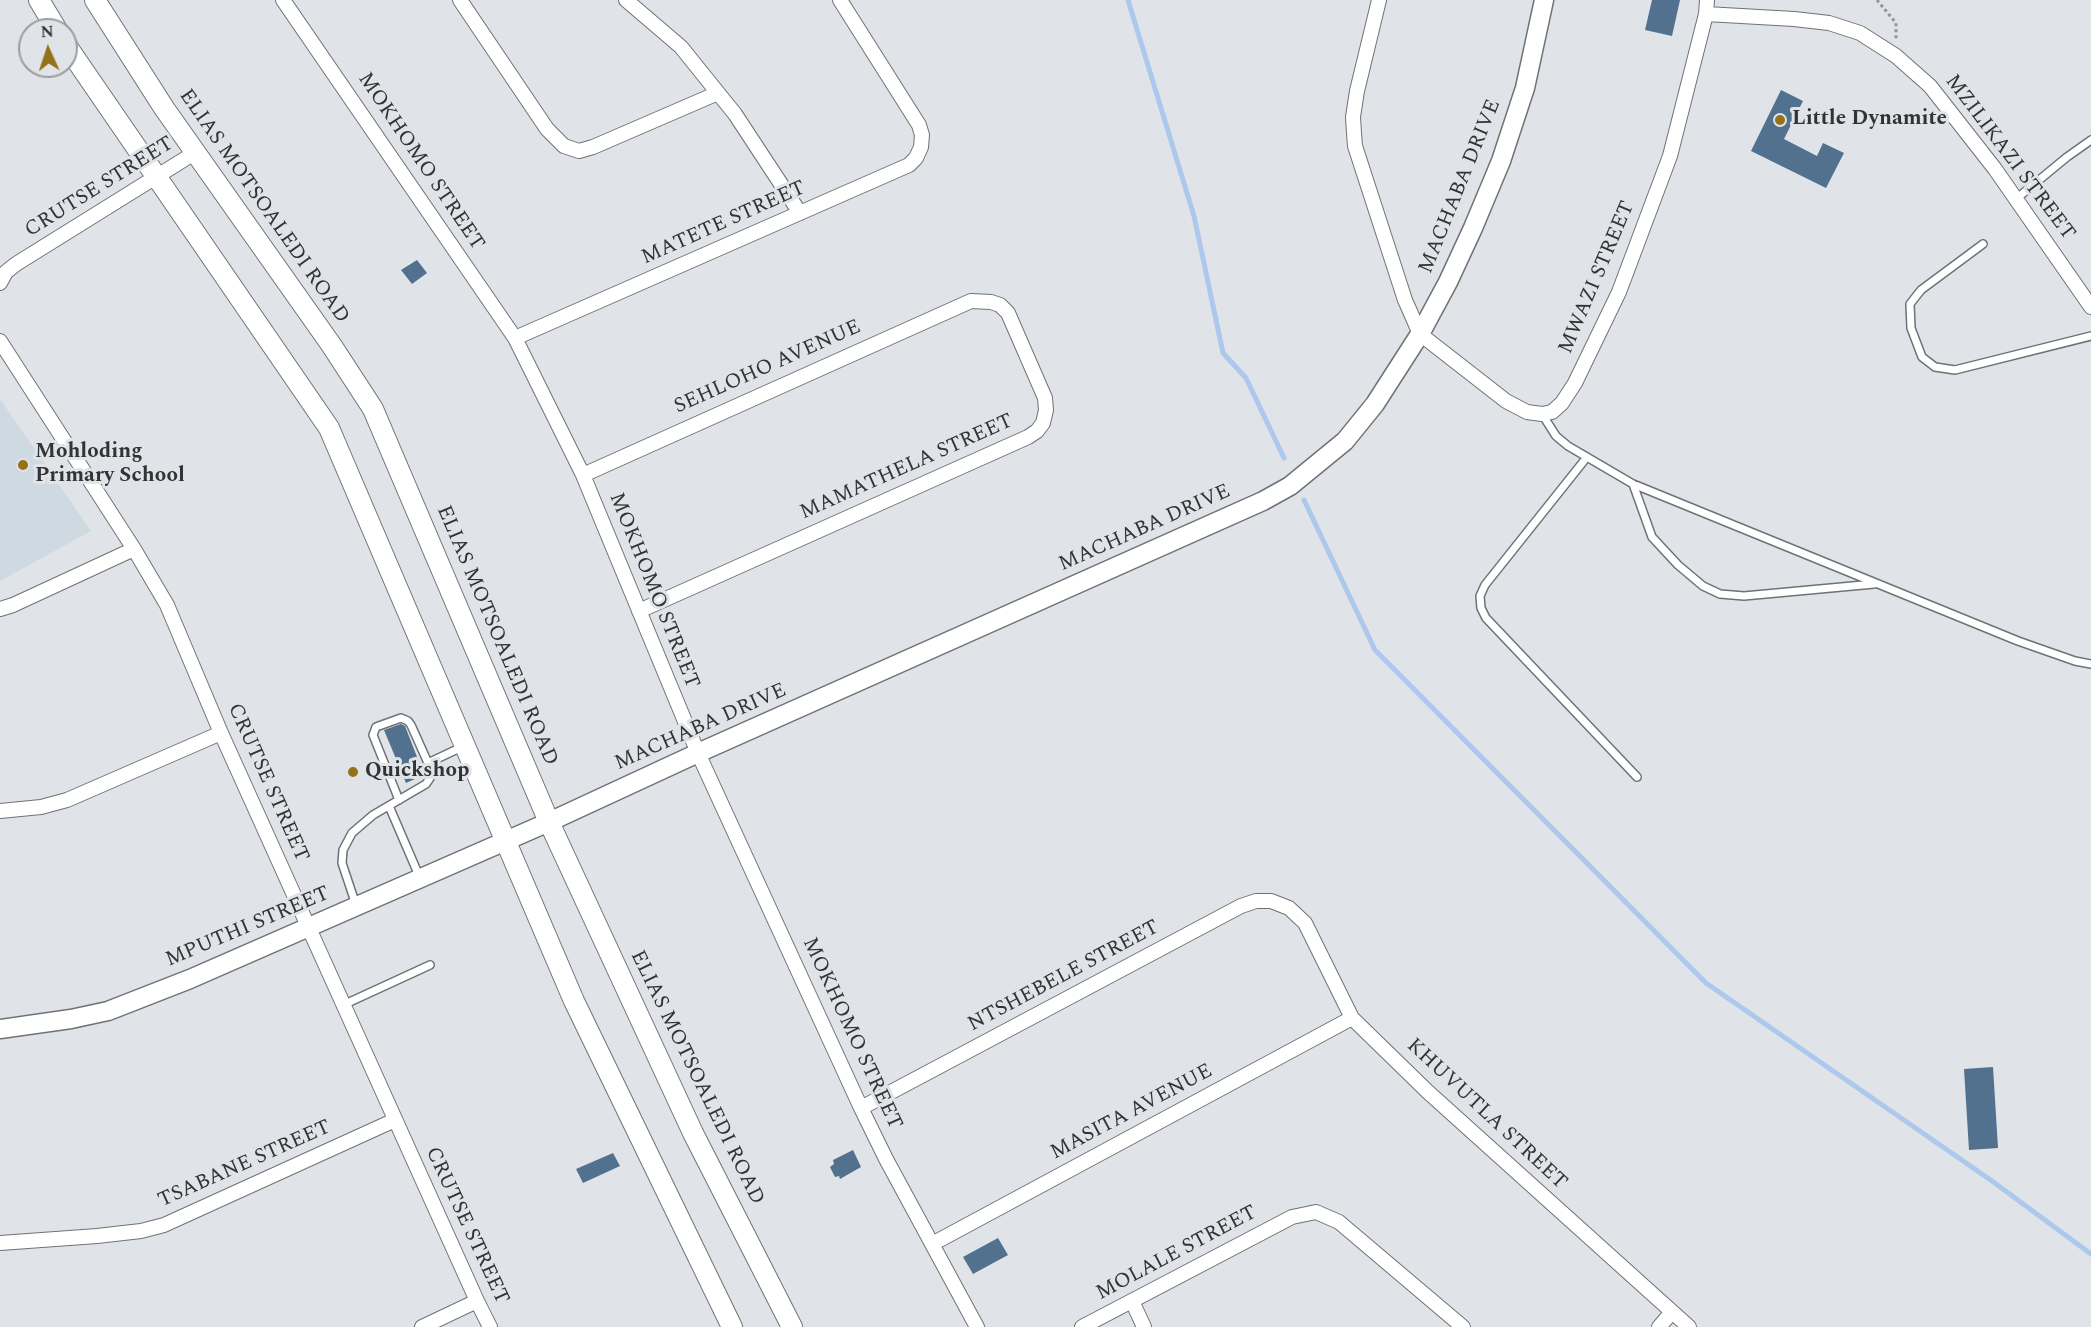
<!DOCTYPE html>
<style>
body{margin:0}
#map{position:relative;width:2091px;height:1327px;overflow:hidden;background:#e0e3e7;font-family:Spectral,serif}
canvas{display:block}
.north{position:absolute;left:18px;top:18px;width:60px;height:60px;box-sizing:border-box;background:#e0e3e7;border:2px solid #9a9d9f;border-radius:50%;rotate:357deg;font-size:16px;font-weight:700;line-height:24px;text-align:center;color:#313334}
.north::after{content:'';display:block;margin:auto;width:21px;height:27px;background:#95711a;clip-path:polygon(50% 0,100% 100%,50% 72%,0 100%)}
</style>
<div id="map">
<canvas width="2091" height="1327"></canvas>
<div class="north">N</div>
</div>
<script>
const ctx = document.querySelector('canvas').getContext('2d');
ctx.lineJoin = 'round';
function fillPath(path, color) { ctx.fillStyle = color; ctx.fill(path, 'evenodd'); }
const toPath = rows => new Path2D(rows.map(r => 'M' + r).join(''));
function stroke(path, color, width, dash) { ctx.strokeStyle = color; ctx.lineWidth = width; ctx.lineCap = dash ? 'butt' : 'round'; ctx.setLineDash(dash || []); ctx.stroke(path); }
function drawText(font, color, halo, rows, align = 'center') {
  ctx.font = font + ' Spectral,serif'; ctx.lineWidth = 6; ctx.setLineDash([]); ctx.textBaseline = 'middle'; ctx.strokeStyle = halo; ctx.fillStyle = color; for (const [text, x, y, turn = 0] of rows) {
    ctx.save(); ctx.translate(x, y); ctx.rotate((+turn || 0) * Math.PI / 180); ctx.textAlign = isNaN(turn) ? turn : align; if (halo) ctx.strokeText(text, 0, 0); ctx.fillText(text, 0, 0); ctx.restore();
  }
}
fillPath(toPath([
 [0,399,91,531,0,581]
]), '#cfd9e2');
stroke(toPath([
 [1128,0,1194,216,1223,353,1246,378,1284,458],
 [1304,500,1375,650,1706,983,1992,1181,2091,1254]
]), '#adc8ed', 5);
fillPath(toPath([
 [1652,0,1680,0,1672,36,1645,30],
 [1781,90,1803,101,1784,139,1817,156,1823,143,1844,153,1826,188,1751,151],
 [417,260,427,273,412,284,401,270],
 [401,724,405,726,424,775,406,783,384,730],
 [1993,1067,1998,1148,1969,1150,1964,1069],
 [853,1150,861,1167,840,1179,839,1176,835,1177,830,1167,834,1164,833,1160],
 [613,1153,620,1166,583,1183,576,1169],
 [998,1238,1008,1255,973,1274,963,1257]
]), '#51718f');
const service = toPath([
 [2016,199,2067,157,2091,140],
 [1983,244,1921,290,1910,304,1911,328,1922,357,1935,367,1955,370,2091,336],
 [1542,414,1556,436,1568,446,1633,484,2018,641,2075,661,2091,664],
 [1587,457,1485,585,1480,596,1481,608,1486,618,1637,777],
 [1633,484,1652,537,1678,565,1703,586,1720,594,1744,596,1874,584],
 [428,763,464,746],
 [389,806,420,878],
 [356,905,342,863,343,850,352,833,373,815,426,784,430,778,428,763,411,725,408,721,401,718,376,727,373,735,399,800],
 [343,1005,430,965]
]);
const minor = toPath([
 [283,0,515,338,583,475,698,753,861,1108,886,1159,977,1327],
 [460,0,547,129,564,146,579,151,593,147,718,93],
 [626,0,681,47,718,93,735,114,800,213],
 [1379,0,1357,91,1353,117,1354,133,1355,146,1405,300,1420,334,1506,401,1527,412,1542,414,1552,412,1562,403,1575,383,1619,292,1670,156,1706,14,1707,0],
 [1706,14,1794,19,1829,23,1860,33,1896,56,1930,86,1995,169,2091,307],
 [0,283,6,272,16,264,196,152],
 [515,338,909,165,916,158,921,147,922,135,919,125,840,0],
 [0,341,134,549,167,605,221,733,477,1301,490,1327],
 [583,475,971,301,991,302,1000,305,1008,313,1045,398,1046,410,1043,423,1037,431,1028,437,639,611],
 [0,609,13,605,134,549],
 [0,811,41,807,67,800,221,733],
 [861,1108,1241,906,1256,901,1271,901,1289,908,1305,923,1352,1018,1428,1092,1689,1327],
 [0,1243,97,1236,141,1231,164,1225,395,1120],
 [932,1244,1352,1018],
 [1132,1301,1144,1327],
 [422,1327,477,1301],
 [1082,1327,1292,1217,1316,1212,1339,1222,1463,1327],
 [1659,1327,1672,1312]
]);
const tertiary = toPath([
 [0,1029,71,1019,108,1011,190,979,549,822,698,753,1263,501,1290,486,1345,441,1375,404,1420,334,1448,282,1473,228,1501,161,1525,88,1544,0]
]);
const secondary = toPath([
 [39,0,57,30],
 [95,0,164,108,332,346,373,409,549,822,693,1133,792,1327],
 [66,45,329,428,574,1001,732,1327]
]);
stroke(service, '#6f7275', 10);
stroke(minor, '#6f7275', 16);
stroke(tertiary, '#6f7275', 21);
stroke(secondary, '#6f7275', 22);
stroke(toPath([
 [1877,0,1896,23,1896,39]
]), '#929597', 3, [3, 3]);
stroke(service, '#fff', 7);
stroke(minor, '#fff', 14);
stroke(tertiary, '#fff', 18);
stroke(secondary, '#fff', 20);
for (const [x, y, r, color] of [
 [1780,120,6,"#95711a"],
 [23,465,6,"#95711a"],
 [353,772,6,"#95711a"]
]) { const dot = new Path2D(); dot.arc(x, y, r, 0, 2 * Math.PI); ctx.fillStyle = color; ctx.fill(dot); stroke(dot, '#e0e3e7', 2); }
drawText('bold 21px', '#313334', '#e0e3e7', [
 ["Little Dynamite",1792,120],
 ["Mohloding",35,453],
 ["Primary School",35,477],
 ["Quickshop",365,772]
], 'left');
drawText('21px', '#313334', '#e0e3e7', [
 ["MZILIKAZI STREET",2009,158,53],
 ["MOKHOMO STREET",420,162,56],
 ["MACHABA DRIVE",1461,187,-68],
 ["CRUTSE STREET",100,188,-32],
 ["ELIAS MOTSOALEDI ROAD",263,207,55],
 ["MATETE STREET",724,224,-24],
 ["MWAZI STREET",1598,278,-67],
 ["SEHLOHO AVENUE",768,368,-24],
 ["MAMATHELA STREET",907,468,-24],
 ["MACHABA DRIVE",1145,529,-24],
 ["MOKHOMO STREET",653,591,68],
 ["ELIAS MOTSOALEDI ROAD",496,636,67],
 ["MACHABA DRIVE",701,728,-24],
 ["CRUTSE STREET",267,783,66],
 ["MPUTHI STREET",248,928,-23],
 ["NTSHEBELE STREET",1064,977,-28],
 ["MOKHOMO STREET",851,1034,65],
 ["ELIAS MOTSOALEDI ROAD",696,1078,64],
 ["MASITA AVENUE",1132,1113,-28],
 ["KHUVUTLA STREET",1486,1115,43],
 ["TSABANE STREET",245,1165,-24],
 ["CRUTSE STREET",466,1226,65],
 ["MOLALE STREET",1177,1254,-28]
]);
</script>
